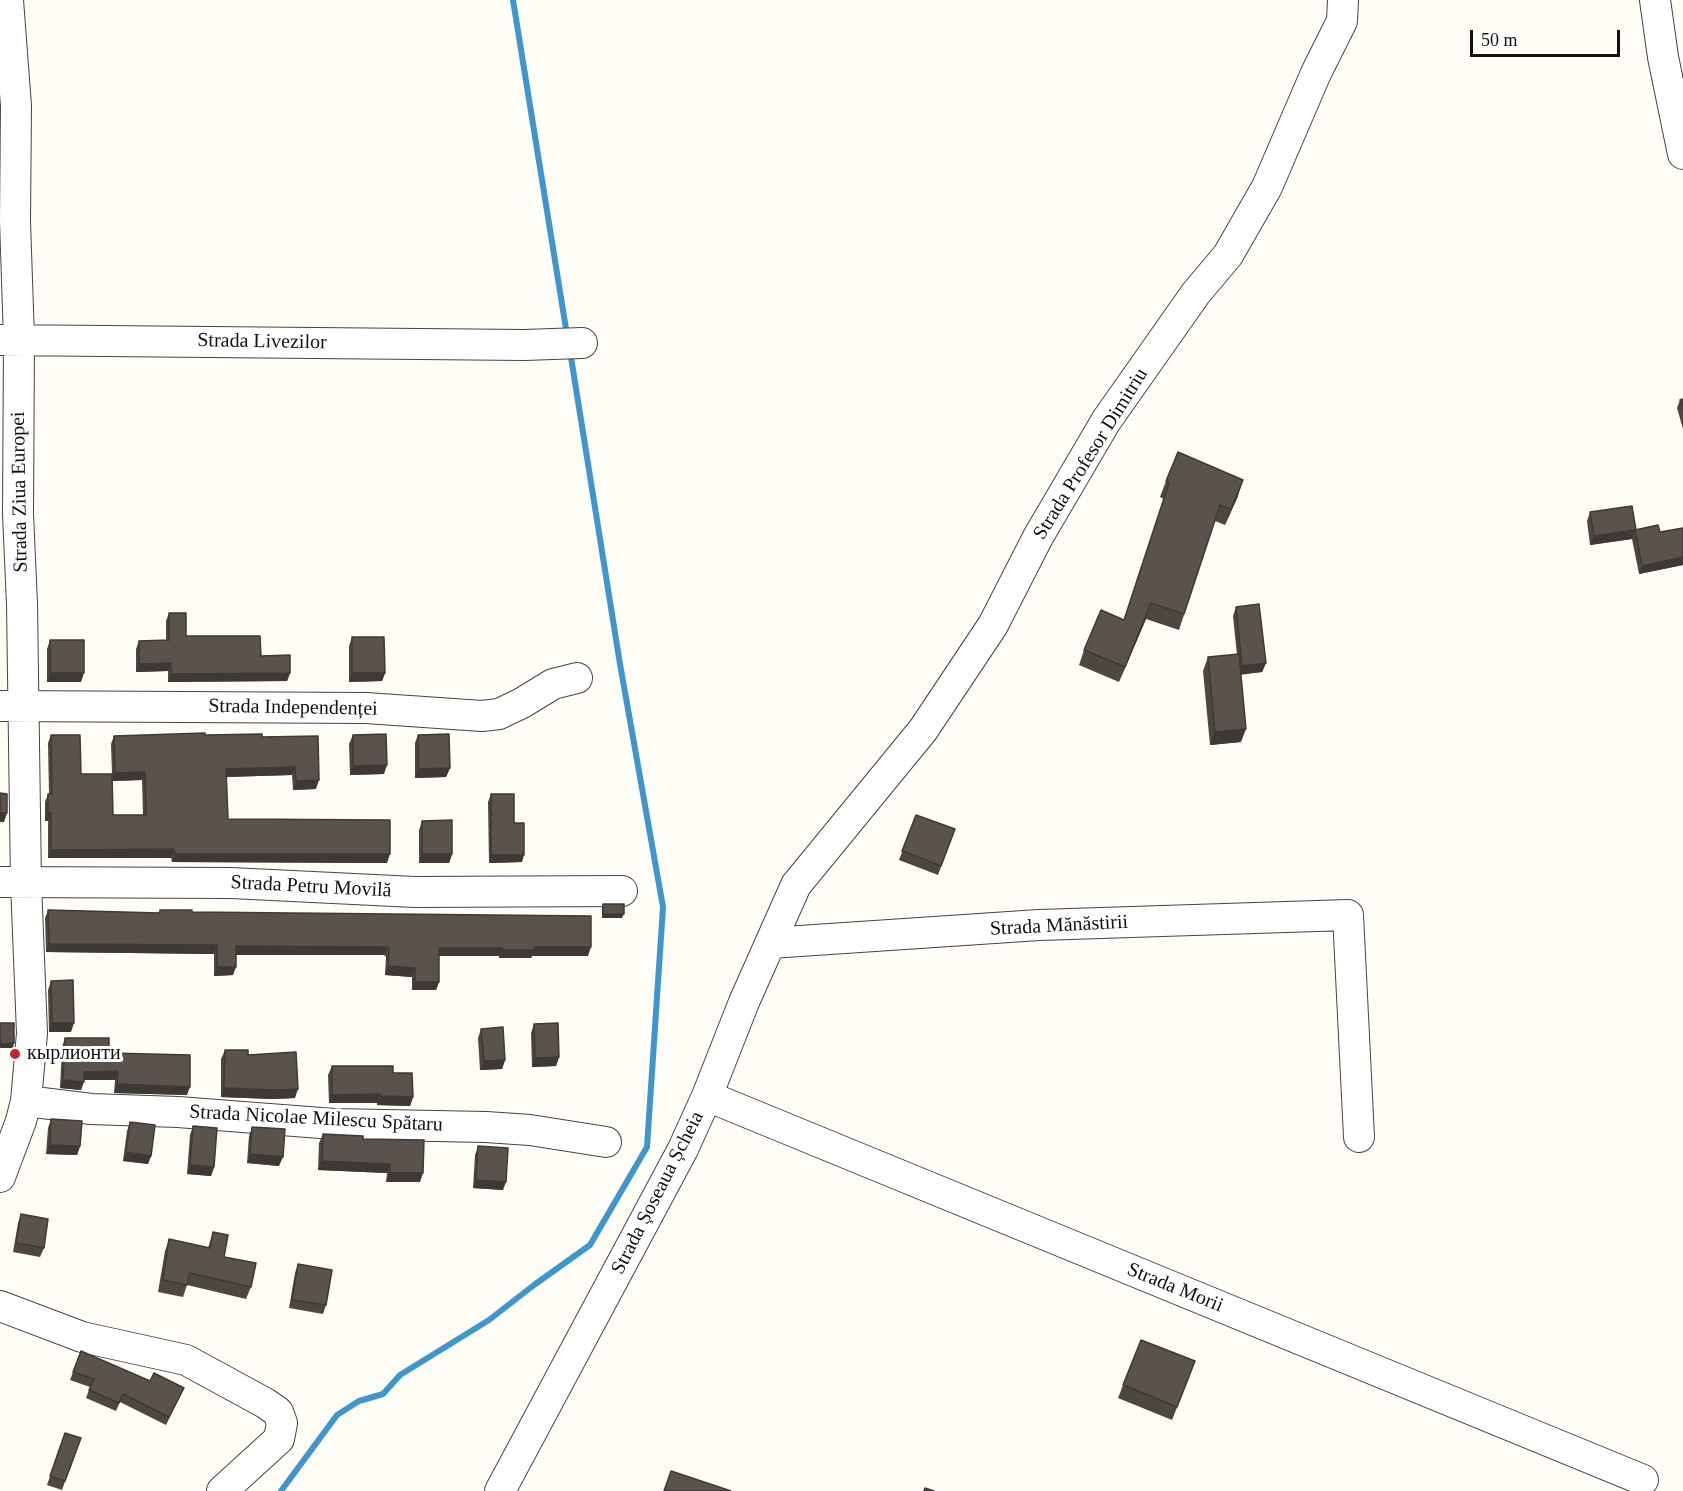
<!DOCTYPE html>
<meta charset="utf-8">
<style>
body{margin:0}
#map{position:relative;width:1683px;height:1491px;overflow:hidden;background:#fffdf5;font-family:Georgia,serif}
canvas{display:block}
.scale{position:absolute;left:1470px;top:30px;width:150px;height:27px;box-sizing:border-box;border:3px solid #111;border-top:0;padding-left:8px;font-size:18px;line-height:21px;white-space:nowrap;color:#111;-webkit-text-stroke:4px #fff;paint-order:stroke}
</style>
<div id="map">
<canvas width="1683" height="1491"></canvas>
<div class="scale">50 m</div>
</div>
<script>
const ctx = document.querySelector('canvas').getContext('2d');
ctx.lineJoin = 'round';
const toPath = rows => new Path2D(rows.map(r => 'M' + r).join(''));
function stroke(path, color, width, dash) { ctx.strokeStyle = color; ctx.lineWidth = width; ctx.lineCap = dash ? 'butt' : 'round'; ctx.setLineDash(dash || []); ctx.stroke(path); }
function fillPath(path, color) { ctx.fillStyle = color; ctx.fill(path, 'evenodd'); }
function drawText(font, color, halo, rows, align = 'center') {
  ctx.font = font + ' Georgia,serif'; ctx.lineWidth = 6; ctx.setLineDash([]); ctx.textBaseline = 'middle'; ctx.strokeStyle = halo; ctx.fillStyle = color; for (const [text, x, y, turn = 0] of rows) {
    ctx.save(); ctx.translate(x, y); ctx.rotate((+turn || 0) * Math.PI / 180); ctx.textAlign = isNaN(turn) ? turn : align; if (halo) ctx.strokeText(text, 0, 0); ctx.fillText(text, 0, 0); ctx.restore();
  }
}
stroke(toPath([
 [513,0,567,335],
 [281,1491,337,1415,359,1401,383,1394,400,1375,489,1320,534,1285,590,1245,647,1147,663,907,620,664,570,351]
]), '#3f96cf', 6);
const minor = toPath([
 [1655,0,1663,57,1683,154],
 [0,340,524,345,582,343],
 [0,706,366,708,482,716,499,714,522,703,553,684,577,678],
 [0,882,231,883,415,892,622,891],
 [770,943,1039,925,1348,915,1359,1137],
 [707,1096,1643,1480],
 [26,1101,91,1109,178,1112,334,1124,486,1127,530,1130,606,1142],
 [0,1177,21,1121,26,1101,32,1033,26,883,22,604,18,514,19,339,15,221,16,106,8,0],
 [0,1306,82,1337,186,1360,265,1403,278,1412,282,1423,279,1439,222,1491],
 [500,1491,683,1149,707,1096,744,1002,796,885,923,730,993,625,1038,537,1106,421,1196,293,1228,255,1267,187,1316,73,1342,21,1343,0]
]);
stroke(minor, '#444', 32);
stroke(minor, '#fff', 30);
fillPath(toPath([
 [1683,399,1683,429,1677,408,1680,400],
 [1166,481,1238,496,1225,525,1215,521,1179,630,1146,619,1119,682,1079,665,1084,650,1124,620,1164,499,1160,497],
 [1590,512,1636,530,1660,532,1683,528,1683,565,1639,574,1632,539,1590,545,1587,521],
 [1236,607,1266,663,1262,672,1241,674,1241,742,1210,745,1203,671,1208,657,1237,655,1233,616],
 [169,613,186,636,261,656,290,673,287,681,168,682,168,671,136,672,136,649,139,641,166,640,166,621],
 [352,637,385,673,382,681,349,682,349,646],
 [50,640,81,682,47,682,47,649],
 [51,735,81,774,112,774,111,744,114,736,205,735,262,737,318,736,316,789,293,790,292,775,226,777,228,819,387,863,172,862,171,858,48,858,48,821,45,821,45,802,48,794,49,794,48,743],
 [142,780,143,815,113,815,112,781],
 [353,735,384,774,350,775,349,744],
 [418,735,450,768,446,777,415,778,415,743],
 [491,794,514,823,522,862,489,863,488,802],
 [916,815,955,829,938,875,899,860],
 [422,821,452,854,449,863,419,863,419,830],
 [603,904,622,918,602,918,602,908],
 [48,910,159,913,160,910,192,912,588,956,532,956,531,958,499,958,499,956,439,956,439,982,436,990,412,990,412,977,385,975,386,957,384,955,236,955,233,975,214,976,214,954,46,952,45,918],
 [51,981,71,1032,49,1032,48,990],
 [534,1024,559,1057,556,1066,532,1067,531,1033],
 [481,1029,505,1060,502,1069,480,1070,478,1038],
 [65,1038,109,1053,187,1095,114,1093,115,1080,84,1080,81,1090,60,1088,62,1047],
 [225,1050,248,1055,295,1098,272,1099,221,1097,221,1059],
 [332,1066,393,1073,413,1097,410,1106,377,1105,377,1103,329,1103,328,1075],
 [51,1119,80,1146,77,1155,46,1154,48,1128],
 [130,1122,151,1156,148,1164,123,1161,127,1131],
 [193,1126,214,1167,211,1176,187,1174,190,1135],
 [252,1127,279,1166,247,1163,249,1136],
 [323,1134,363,1139,420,1182,386,1182,387,1173,318,1170,319,1143],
 [478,1146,503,1190,473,1188,475,1155],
 [21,1214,44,1248,40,1257,13,1252,18,1223],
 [213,1232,224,1257,251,1287,246,1299,187,1285,183,1297,158,1292,165,1251,169,1239,208,1248],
 [298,1264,326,1305,323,1314,289,1308,295,1273],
 [81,1351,150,1381,184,1388,166,1425,120,1402,116,1411,86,1398,90,1387,70,1380],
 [1190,1375,1172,1420,1118,1398,1123,1385],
 [65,1433,81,1438,62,1490,47,1485]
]), '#4d4742');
fillPath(toPath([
 [1243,480,1238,496,1225,525,1231,509],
 [1635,530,1632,539,1590,545,1594,536],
 [1683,557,1683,565,1639,574,1642,566],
 [1151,603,1146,619,1119,682,1125,667],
 [171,663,168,671,136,672,139,664],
 [1266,663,1262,672,1239,675,1242,666],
 [50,673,84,673,81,682,47,682],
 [290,673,287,681,168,682,171,674],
 [352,673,385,673,382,681,349,682],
 [1246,729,1241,742,1210,745,1215,732],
 [387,765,384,774,350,775,353,766],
 [295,767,292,775,223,777,226,769],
 [450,768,446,777,415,778,418,769],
 [145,772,142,780,112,781,115,773],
 [319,780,316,789,293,790,296,781],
 [51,812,48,821,45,821,48,813],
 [0,813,7,813,4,822,0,822],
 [174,849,171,858,48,858,51,850],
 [175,854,390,854,387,863,172,862],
 [422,854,452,854,449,863,419,863],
 [491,855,524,855,522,862,489,863],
 [603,914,624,914,622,918,602,918],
 [49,944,217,945,214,954,46,952],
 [236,946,387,947,384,955,232,955],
 [534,947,591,947,588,956,532,956,531,958,499,958,502,950],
 [439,948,502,948,499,956,436,956],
 [388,966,415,968,412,977,385,975],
 [217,967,236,967,233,975,214,976],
 [415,982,439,982,436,990,412,990],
 [52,1023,74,1023,71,1032,49,1032],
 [14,1043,13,1048,0,1048,0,1044],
 [559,1057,556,1066,532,1067,535,1058],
 [505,1060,502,1069,480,1070,484,1061],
 [118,1071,115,1080,81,1080,84,1072],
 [63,1080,84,1082,81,1090,60,1088],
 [117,1084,190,1087,187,1095,114,1093],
 [224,1088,298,1089,295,1098,272,1099,221,1097],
 [380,1094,377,1103,329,1103,332,1095],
 [380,1096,413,1097,410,1106,377,1105],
 [50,1145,80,1146,77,1155,46,1154],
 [126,1152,151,1156,148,1164,123,1161],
 [250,1154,283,1157,279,1166,247,1163],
 [322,1161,390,1164,387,1173,318,1170],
 [190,1165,214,1167,211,1176,187,1174],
 [390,1173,423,1173,420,1182,386,1182],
 [476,1180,506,1182,503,1190,473,1188]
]), '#3f3936');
const building = toPath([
 [1683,399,1683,409,1680,400,1683,399],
 [1178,452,1243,480,1231,509,1220,505,1184,614,1151,603,1125,667,1084,650,1101,610,1124,620,1169,483,1166,481,1178,452],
 [1632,506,1636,530,1594,536,1590,512,1632,506],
 [1658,525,1660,532,1683,528,1683,557,1642,566,1635,530,1658,525],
 [1259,604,1266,663,1242,666,1236,607,1259,604],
 [169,613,186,613,186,636,260,636,261,656,290,655,290,673,171,674,171,663,139,664,139,641,169,640,169,613],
 [352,637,384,637,385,673,352,673,352,637],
 [50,640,84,640,84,673,50,673,50,640],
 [1239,654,1246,729,1215,732,1208,657,1239,654],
 [205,733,205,735,262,734,262,737,318,736,319,780,296,781,295,767,226,769,228,819,390,820,390,854,175,854,174,849,51,850,51,812,48,813,48,794,52,794,51,735,80,735,81,774,112,774,113,815,146,815,145,772,115,773,114,736,205,733],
 [386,734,387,765,353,766,353,735,386,734],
 [449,734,450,768,418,769,418,735,449,734],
 [0,793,7,794,7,813,0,813,0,793],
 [491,794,514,794,514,823,524,823,524,855,491,855,491,794],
 [916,815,955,829,941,866,902,851,916,815],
 [452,820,452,854,422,854,422,821,452,820],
 [603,904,624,904,624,914,603,914,603,904],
 [48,910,160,913,160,910,192,910,192,912,591,916,591,947,534,947,534,950,502,950,502,948,439,948,439,982,415,982,415,968,388,966,389,948,387,947,236,946,236,967,217,967,217,945,49,944,48,910],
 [73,980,74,1023,52,1023,51,981,73,980],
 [0,1023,14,1023,14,1043,0,1044,0,1023],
 [558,1023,559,1057,535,1058,534,1024,558,1023],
 [503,1027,505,1060,484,1061,481,1029,503,1027],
 [65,1038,109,1038,109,1053,190,1055,190,1087,117,1084,118,1071,84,1072,84,1082,63,1080,65,1038],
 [225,1050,248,1050,248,1055,296,1052,298,1089,275,1090,224,1088,225,1050],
 [332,1066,393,1066,393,1073,412,1073,413,1097,380,1096,380,1094,332,1095,332,1066],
 [51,1119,82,1121,80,1146,50,1145,51,1119],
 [130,1122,155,1125,151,1156,126,1152,130,1122],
 [193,1126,217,1128,214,1167,190,1165,193,1126],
 [252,1127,285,1129,283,1157,250,1154,252,1127],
 [323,1134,363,1136,363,1139,424,1140,423,1173,390,1173,390,1164,322,1161,323,1134],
 [478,1146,508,1148,506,1182,476,1180,478,1146],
 [21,1214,48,1219,44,1248,16,1243,21,1214],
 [213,1232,228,1235,224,1257,256,1263,251,1287,190,1273,187,1285,163,1280,169,1239,210,1248,213,1232],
 [298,1264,332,1270,326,1305,292,1300,298,1264],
 [1141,1340,1195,1361,1177,1407,1123,1385,1141,1340],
 [81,1351,150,1381,154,1373,184,1388,169,1417,123,1394,119,1403,89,1390,94,1379,73,1372,81,1351],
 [65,1433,81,1438,65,1481,50,1476,65,1433],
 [671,1471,731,1491,664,1491,671,1471],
 [925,1488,934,1491,924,1491,925,1488]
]);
fillPath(building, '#5a524d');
stroke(building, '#3f3936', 1.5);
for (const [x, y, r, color] of [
 [15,1054,6,"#c4262e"]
]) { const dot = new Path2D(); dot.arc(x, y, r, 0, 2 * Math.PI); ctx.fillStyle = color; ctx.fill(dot); stroke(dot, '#fff', 2); }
drawText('20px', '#111', '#fff', [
 ["Strada Livezilor",262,342,1],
 ["Strada Profesor Dimitriu",1091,454,-58],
 ["Strada Ziua Europei",20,492,-91],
 ["Strada Independenței",293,708,1],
 ["Strada Petru Movilă",311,887,3],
 ["Strada Mănăstirii",1059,926,-3],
 ["Strada Nicolae Milescu Spătaru",316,1119,3],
 ["Strada Șoseaua Șcheia",658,1193,-63],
 ["Strada Morii",1175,1288,22]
]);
drawText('20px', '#111', '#fff', [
 ["кырлионти",27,1054]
], 'left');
</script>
